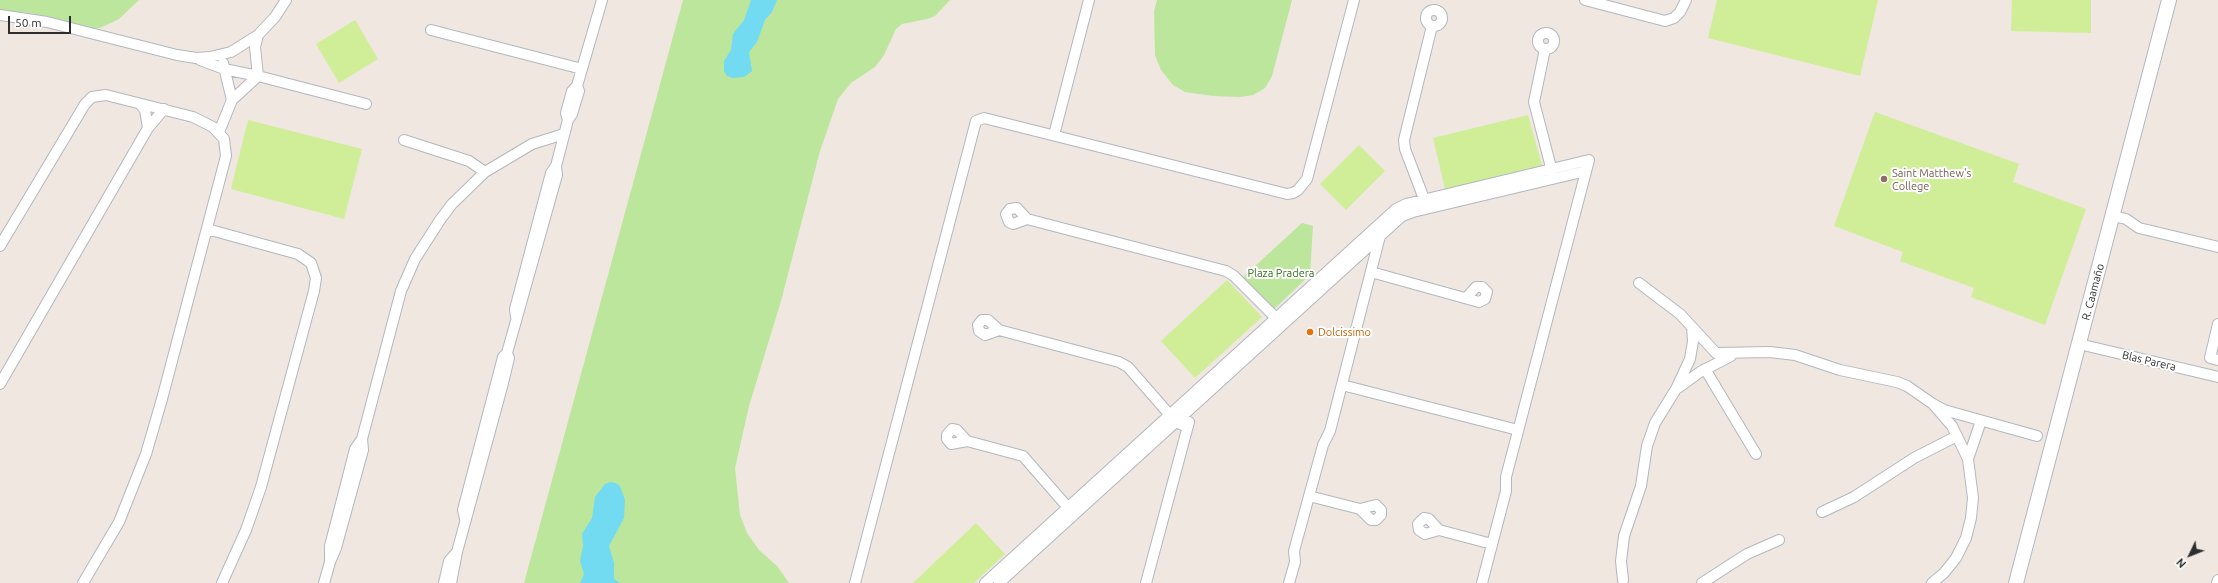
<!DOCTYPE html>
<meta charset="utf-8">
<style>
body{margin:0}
#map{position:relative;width:2218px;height:583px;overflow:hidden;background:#efe7e0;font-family:Ubuntu,sans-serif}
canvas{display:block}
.north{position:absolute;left:2170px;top:535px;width:40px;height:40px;-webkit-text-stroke:3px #fff;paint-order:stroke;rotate:227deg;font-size:11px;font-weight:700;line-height:16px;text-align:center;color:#2d2d2d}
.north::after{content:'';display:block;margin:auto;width:14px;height:18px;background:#2d2d2d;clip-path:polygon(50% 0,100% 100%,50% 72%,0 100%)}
.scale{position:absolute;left:8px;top:16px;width:63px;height:18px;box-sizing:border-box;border:2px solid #2d2d2d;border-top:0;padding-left:5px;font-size:12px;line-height:14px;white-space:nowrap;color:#2d2d2d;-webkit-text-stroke:3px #fff;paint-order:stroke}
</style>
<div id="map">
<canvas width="2218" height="583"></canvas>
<div class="north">N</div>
<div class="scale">50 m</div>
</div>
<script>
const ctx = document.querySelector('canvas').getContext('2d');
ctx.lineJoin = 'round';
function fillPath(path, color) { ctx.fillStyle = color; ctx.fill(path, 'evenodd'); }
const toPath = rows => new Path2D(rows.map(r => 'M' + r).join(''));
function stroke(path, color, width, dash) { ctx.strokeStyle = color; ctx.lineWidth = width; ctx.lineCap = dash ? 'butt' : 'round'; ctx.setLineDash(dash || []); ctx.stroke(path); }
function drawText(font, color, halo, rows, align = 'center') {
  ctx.font = font + ' Ubuntu,sans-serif'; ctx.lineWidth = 4; ctx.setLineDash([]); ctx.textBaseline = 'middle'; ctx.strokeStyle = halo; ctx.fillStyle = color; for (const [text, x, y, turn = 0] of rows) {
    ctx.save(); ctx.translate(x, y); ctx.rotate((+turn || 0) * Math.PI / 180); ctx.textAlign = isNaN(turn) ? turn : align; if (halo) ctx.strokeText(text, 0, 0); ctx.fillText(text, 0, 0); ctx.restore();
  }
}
fillPath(toPath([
 [0,0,139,0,119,19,100,28,91,28,29,13,0,10],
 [683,0,950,0,935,16,927,19,902,24,896,29,884,55,875,67,851,83,838,99,820,151,781,301,749,406,735,468,740,515,747,533,759,550,777,566,789,583,524,583],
 [1157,0,1292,0,1272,76,1265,88,1253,95,1240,97,1213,96,1185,92,1173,85,1161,70,1155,55,1154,11],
 [1302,223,1313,226,1310,275,1273,310,1241,279]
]), '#bce69c');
fillPath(toPath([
 [1717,0,1878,0,1860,76,1708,38],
 [2012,0,2091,0,2091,33,2011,31],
 [355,20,378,59,339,83,316,44],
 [1875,112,2019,164,2013,182,2086,209,2045,325,1971,297,1974,288,1900,261,1903,252,1834,226],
 [1528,115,1542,166,1445,189,1433,138],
 [248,120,362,149,344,219,231,189],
 [1359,145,1385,171,1346,210,1320,184],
 [1227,280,1262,317,1195,378,1161,341],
 [976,523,1005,554,974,583,913,583]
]), '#d0ed98');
fillPath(toPath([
 [751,0,777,0,772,12,765,20,757,42,749,52,752,71,744,77,733,78,727,76,724,71,724,61,731,50,733,34,744,20],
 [610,482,616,483,620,486,625,500,624,518,609,546,614,563,614,579,620,583,580,583,584,574,580,561,583,546,582,534,592,518,595,497,605,484]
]), '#72dbf1');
const street = toPath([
 [1585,0,1665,21,1674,18,1680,12,1686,0],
 '1426 18a8 8 0 1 1 16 0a8 8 0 1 1-16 0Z',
 [0,15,47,22,177,55,196,58,210,57,231,52,258,35,275,17,286,0],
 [431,30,582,69],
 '1538 41a8 8 0 1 1 16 0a8 8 0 1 1-16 0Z',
 [1545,49,1534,102,1553,175],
 [200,60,224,69,258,76,366,104],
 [223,63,232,100],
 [577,86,602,0],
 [140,104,145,110,148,128],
 [219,132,232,100,258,76,255,47,258,35],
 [1054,135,1089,0],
 [404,140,469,161,485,172],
 [556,166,568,120,572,114,579,91,577,86,572,91,566,113,568,120],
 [1426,204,1405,149,1404,140,1432,26],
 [2113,216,2126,219,2139,228,2218,247],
 [1027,219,1013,224,1009,222,1006,214,1010,209,1017,208,1027,219,1226,271,1234,276,1281,323],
 [207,229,298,254,311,263,316,278,314,291,261,487,246,530,222,583],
 [0,246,85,104,92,97,106,95,193,117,213,127,224,139,226,156,162,399,146,454,119,522,83,583],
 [1371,272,1479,302,1485,299,1487,292,1482,287,1476,287,1466,298],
 [1639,283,1680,314,1716,353,1770,352,1795,355,1840,370,1897,382,1907,386,1933,404],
 [2218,324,2210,358,2218,360],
 [999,330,985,335,979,331,978,325,982,320,988,320,999,330,1119,362,1128,367,1176,422,1187,427],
 [2079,344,2218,377],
 [507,353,557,175,556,166,551,173,515,309,516,317],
 [1705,369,1756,454],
 [0,384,148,128,164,109],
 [1342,385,1518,430],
 [1678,388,1700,372,1731,356],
 [362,439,401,291,415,259,440,220,452,204,485,172,532,144,564,134],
 [967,441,951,444,947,439,947,435,952,429,957,430,967,441,1023,456,1071,511],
 [1968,459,1981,421],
 [1309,496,1360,509,1371,520,1376,520,1381,515,1381,510,1376,505,1360,509],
 [1822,512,1854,497,1914,458,1957,436],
 [1439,530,1429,519,1424,518,1418,524,1419,530,1425,534,1439,530,1492,544],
 [457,552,502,387,509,358,507,353,503,357,463,510,465,519],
 [1623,580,1621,561,1624,536,1641,486,1647,446,1655,423,1676,389,1690,359,1693,341,1692,327],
 [324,583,330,562,336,548,363,450,362,439,355,449,344,492,330,546,330,562],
 [444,583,449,561,457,552,451,583],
 [855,583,976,121,984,118,1287,194,1293,193,1298,190,1307,179,1354,0],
 [985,583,1396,209,1406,204,1589,160,1506,477,1506,491,1482,583],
 [999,583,1402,216,1413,212,1586,171],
 [1146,583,1189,422],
 [1289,583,1295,562,1294,551,1323,445,1330,431,1380,236],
 [1702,583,1747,554,1779,540],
 [1932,583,1944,573,1956,558,1966,538,1971,518,1973,498,1968,459,1952,426,1933,404,1944,410,2037,436],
 [2217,583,2218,580]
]);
const secondary = toPath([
 [2016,583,2169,0]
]);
stroke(street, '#b3b7c1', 12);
stroke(secondary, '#b3b7c1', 16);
stroke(street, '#fff', 10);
stroke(secondary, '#fff', 14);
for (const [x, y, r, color] of [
 [1884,179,4,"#8d6e63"],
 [1310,332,4,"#e8710a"]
]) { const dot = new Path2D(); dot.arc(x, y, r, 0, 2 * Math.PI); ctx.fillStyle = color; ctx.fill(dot); stroke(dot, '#fff', 1.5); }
drawText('11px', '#785e54', '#fff', [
 ["Saint Matthew's",1892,173],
 ["College",1892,186]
], 'left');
drawText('11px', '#336e1a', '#fff', [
 ["Plaza Pradera",1281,273]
]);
drawText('11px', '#2d2d2d', '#fff', [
 ["R. Caamaño",2093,292,-75],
 ["Blas Parera",2149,361,13]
]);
drawText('11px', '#c56008', '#fff', [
 ["Dolcissimo",1318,332]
], 'left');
</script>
